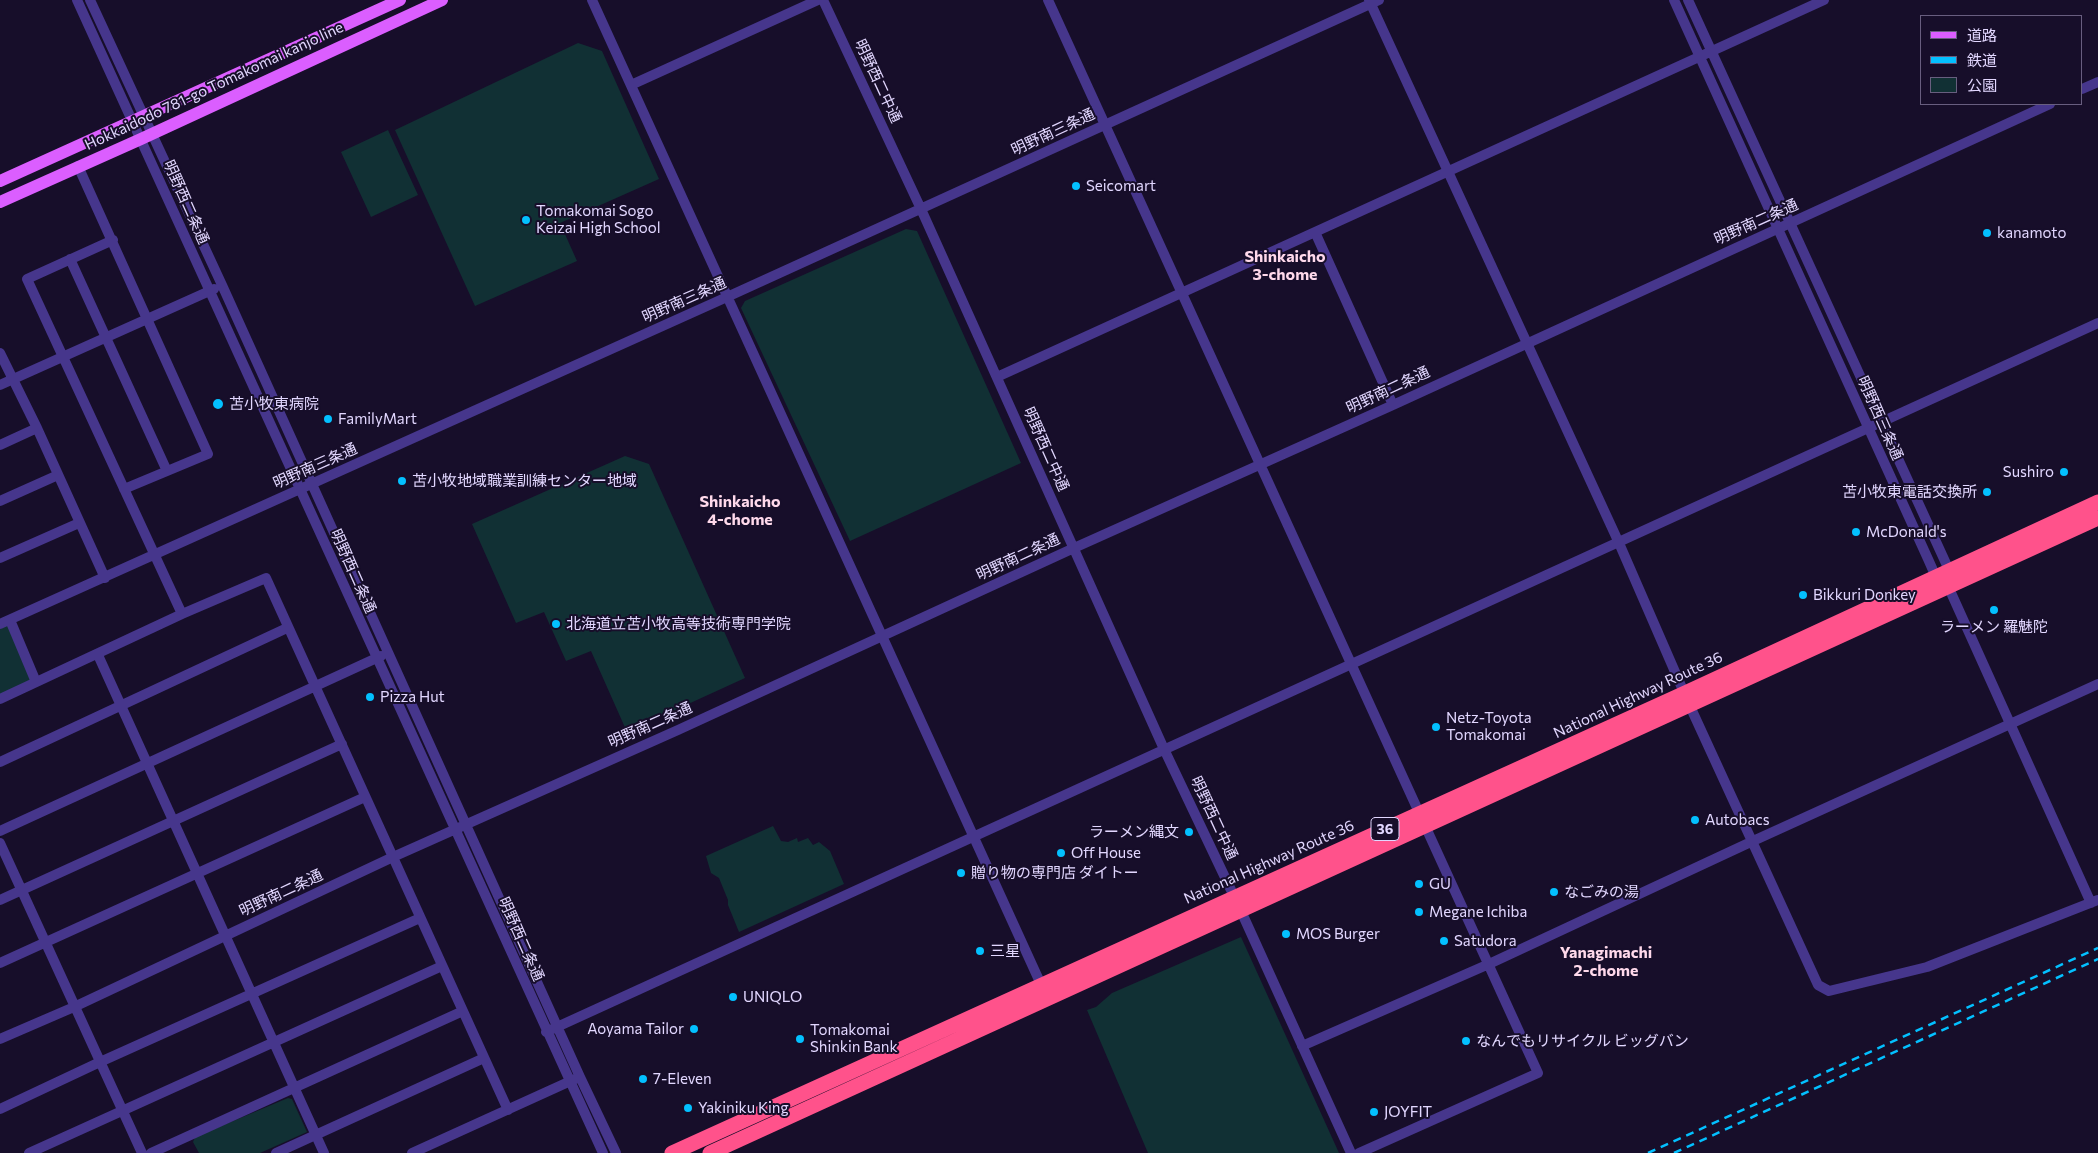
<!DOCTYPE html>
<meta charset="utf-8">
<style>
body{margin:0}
#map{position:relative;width:2098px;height:1153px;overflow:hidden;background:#170e2a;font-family:Commissioner,"Noto Sans JP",sans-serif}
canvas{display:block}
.legend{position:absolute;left:1920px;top:15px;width:162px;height:90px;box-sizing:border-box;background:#170e2a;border:1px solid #685e7f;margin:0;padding:6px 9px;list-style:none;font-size:15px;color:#e2d7ff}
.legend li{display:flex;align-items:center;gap:10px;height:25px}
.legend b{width:25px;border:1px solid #685e7f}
</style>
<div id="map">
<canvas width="2098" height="1153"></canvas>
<ul class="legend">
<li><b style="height:6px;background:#db5eff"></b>道路</li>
<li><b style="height:6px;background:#03c0ff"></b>鉄道</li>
<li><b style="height:14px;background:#113034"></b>公園</li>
</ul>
</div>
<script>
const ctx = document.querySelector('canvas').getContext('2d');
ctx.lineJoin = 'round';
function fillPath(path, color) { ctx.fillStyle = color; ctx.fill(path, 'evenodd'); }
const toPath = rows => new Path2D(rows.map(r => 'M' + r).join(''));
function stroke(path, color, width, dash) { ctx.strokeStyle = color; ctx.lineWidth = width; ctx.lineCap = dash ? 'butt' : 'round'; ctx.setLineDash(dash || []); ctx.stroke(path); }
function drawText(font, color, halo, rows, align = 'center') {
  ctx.font = font + ' Commissioner,"Noto Sans JP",sans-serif'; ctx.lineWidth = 4; ctx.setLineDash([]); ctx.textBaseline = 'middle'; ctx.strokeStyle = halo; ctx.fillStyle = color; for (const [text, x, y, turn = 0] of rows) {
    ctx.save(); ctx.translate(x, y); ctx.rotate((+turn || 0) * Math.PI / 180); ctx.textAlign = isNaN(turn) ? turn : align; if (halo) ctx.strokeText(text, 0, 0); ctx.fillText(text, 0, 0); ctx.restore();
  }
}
fillPath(toPath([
 [578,43,602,51,659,179,560,223,577,261,475,306,395,130],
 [388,130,418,195,371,217,341,152],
 [906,229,917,231,1021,463,850,541,741,308,745,301],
 [625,456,649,464,745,678,627,732,591,651,566,661,544,612,516,623,472,524],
 [8,625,33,680,0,695,0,628],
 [773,826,781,841,788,842,797,838,798,842,808,838,813,845,819,842,830,851,844,884,739,932,728,905,728,900,719,878,711,873,706,856],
 [1241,937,1339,1153,1148,1153,1087,1010,1096,1007,1112,993],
 [288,1098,292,1099,307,1132,260,1153,199,1153,193,1142,195,1137]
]), '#113034');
stroke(toPath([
 [77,0,603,1153],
 [90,0,222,285,580,1077,616,1153],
 [592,0,1044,991],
 [823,0,921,209,1164,749,1241,911,1351,1153],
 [1048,0,1538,1073,1359,1153],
 [1369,0,1619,543,1689,704,1818,985,1829,991,1927,967,2098,900],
 [1674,0,1928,559,1936,577,1948,586,2091,903],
 [1688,0,1949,570,1949,575],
 [631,85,818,0],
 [2082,89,2098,82],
 [78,166,208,454,124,489],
 [1315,232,1393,405],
 [113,240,27,279,182,614],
 [70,259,167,471],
 [0,353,37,428,105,578],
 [997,377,1824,0],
 [0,385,214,289],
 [0,445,37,428],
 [0,501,58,475],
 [0,558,79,523],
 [10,620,36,682],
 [0,624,727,297,1379,0],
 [98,655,324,1153],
 [0,699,182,614,266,578,508,1110],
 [0,762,287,628],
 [0,831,381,656],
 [0,843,142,1153],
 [0,900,342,744],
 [0,963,365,797],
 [546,1032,2098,323],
 [0,1039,74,1007,393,857,678,730,1074,548,1393,405,2050,104],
 [1302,1046,1489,964,1753,841,2098,684],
 [0,1109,100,1062,420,918],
 [29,1153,442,966],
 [151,1153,463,1011],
 [276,1153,484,1058],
 [412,1153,575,1079]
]), '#46368c', 10);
stroke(toPath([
 [0,181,400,0],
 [0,202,141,139,442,0]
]), '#db5eff', 12);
stroke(toPath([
 [672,1153,1685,693,2098,502],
 [710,1153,2098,518]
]), '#ff528b', 15);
stroke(toPath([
 [1648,1153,2098,948],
 [1674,1153,2098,959]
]), '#03c0ff', 2.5, [8, 6]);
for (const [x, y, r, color] of [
 [1076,186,5,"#03c0ff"],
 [526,220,5,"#03c0ff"],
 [1987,233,5,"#03c0ff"],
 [218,404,6,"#03c0ff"],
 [328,419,5,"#03c0ff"],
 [2064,472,5,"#03c0ff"],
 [402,481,5,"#03c0ff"],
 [1987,492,5,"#03c0ff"],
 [1856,532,5,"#03c0ff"],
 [1803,595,5,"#03c0ff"],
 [1994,610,5,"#03c0ff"],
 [556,624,5,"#03c0ff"],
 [370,697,5,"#03c0ff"],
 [1436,727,5,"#03c0ff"],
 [1695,820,5,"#03c0ff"],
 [1189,832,5,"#03c0ff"],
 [1061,853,5,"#03c0ff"],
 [961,873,5,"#03c0ff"],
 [1419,884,5,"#03c0ff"],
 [1554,892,5,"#03c0ff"],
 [1419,912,5,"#03c0ff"],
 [1286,934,5,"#03c0ff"],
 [1444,941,5,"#03c0ff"],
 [980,951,5,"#03c0ff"],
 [733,997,5,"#03c0ff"],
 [694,1029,5,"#03c0ff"],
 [800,1039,5,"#03c0ff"],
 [1466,1041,5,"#03c0ff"],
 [643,1079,5,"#03c0ff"],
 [688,1108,5,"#03c0ff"],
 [1374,1112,5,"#03c0ff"]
]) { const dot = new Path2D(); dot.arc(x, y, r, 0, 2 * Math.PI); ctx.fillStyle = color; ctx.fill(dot); stroke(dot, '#170e2a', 2); }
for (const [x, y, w] of [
 [1385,829,28]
]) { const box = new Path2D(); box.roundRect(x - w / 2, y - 11.5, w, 23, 4); ctx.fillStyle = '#170e2a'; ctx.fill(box); stroke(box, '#e2d7ff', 1); }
drawText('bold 14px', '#e2d7ff', null, [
 ["36",1385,829]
]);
drawText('15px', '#e2d7ff', '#170e2a', [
 ["明野西二中通",878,81,65],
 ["Hokkaidodo 781-go Tomakomai kanjo line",214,86,-25],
 ["明野南三条通",1053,132,-25],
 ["明野西二条通",186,202,66],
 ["明野南二条通",1756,222,-24],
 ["明野南三条通",684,300,-24],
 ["明野南二条通",1388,390,-25],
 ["明野西三条通",1880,418,66],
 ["明野西二中通",1046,449,66],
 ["明野南三条通",315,466,-24],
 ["明野南二条通",1018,557,-25],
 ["明野西二条通",353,571,66],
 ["National Highway Route 36",1638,695,-25],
 ["明野南二条通",650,725,-24],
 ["明野西二中通",1214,818,65],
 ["National Highway Route 36",1269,862,-24],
 ["明野南二条通",281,893,-25],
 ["明野西二条通",521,939,66]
]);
drawText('15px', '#e2d7ff', '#170e2a', [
 ["Seicomart",1086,186],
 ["Tomakomai Sogo",536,211],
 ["Keizai High School",536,228],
 ["kanamoto",1997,233],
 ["苫小牧東病院",229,404],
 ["FamilyMart",338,419],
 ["Sushiro",2054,472,"right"],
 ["苫小牧地域職業訓練センター地域",412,481],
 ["苫小牧東電話交換所",1977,492,"right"],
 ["McDonald's",1866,532],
 ["Bikkuri Donkey",1813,595],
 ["北海道立苫小牧高等技術専門学院",566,624],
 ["ラーメン 羅魅陀",1994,627,"center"],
 ["Pizza Hut",380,697],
 ["Netz-Toyota",1446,718],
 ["Tomakomai",1446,735],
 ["Autobacs",1705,820],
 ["ラーメン縄文",1179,832,"right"],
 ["Off House",1071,853],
 ["贈り物の専門店 ダイトー",971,873],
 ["GU",1429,884],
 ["なごみの湯",1564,892],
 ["Megane Ichiba",1429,912],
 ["MOS Burger",1296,934],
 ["Satudora",1454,941],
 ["三星",990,951],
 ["UNIQLO",743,997],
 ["Aoyama Tailor",684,1029,"right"],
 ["Tomakomai",810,1030],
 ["Shinkin Bank",810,1047],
 ["なんでもリサイクル ビッグバン",1476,1041],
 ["7-Eleven",653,1079],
 ["Yakiniku King",698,1108],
 ["JOYFIT",1384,1112]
], 'left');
drawText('bold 16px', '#ffd9eb', '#170e2a', [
 ["Shinkaicho",1285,257],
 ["3-chome",1285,275],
 ["Shinkaicho",740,502],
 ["4-chome",740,520],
 ["Yanagimachi",1606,953],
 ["2-chome",1606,971]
]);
</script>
